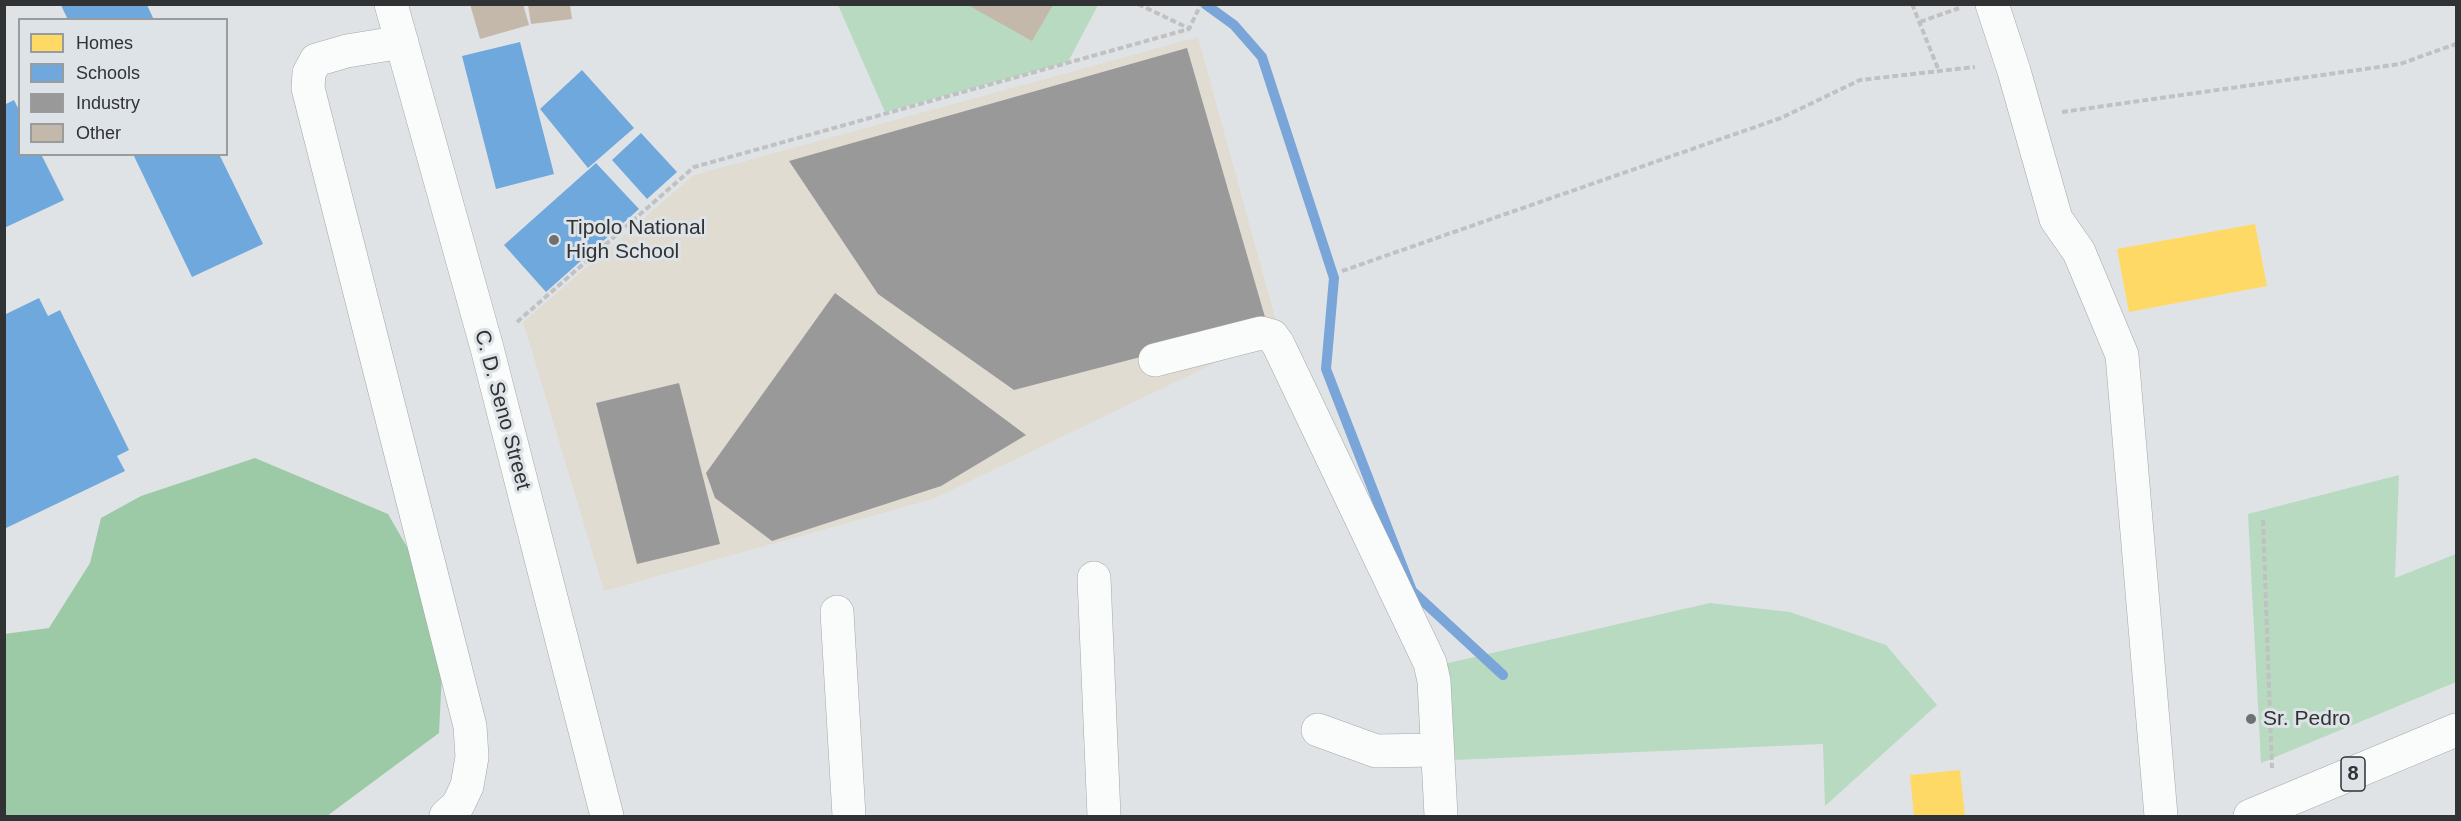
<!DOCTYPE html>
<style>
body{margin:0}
#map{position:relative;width:2461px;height:821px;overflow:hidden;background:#e0e3e5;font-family:Helvetica,sans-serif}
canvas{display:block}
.frame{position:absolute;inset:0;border:6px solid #303234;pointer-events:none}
.legend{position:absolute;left:18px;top:18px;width:210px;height:138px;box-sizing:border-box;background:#dee3e7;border:2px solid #989c9f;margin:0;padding:8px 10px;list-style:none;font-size:18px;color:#303234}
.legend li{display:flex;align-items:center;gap:12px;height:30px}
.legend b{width:30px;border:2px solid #989c9f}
</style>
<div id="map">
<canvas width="2461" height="821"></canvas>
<div class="frame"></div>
<ul class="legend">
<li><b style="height:16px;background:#ffd966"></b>Homes</li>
<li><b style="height:16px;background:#6fa8dc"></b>Schools</li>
<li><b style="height:16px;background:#999"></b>Industry</li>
<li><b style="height:16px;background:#c4b8ab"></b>Other</li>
</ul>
</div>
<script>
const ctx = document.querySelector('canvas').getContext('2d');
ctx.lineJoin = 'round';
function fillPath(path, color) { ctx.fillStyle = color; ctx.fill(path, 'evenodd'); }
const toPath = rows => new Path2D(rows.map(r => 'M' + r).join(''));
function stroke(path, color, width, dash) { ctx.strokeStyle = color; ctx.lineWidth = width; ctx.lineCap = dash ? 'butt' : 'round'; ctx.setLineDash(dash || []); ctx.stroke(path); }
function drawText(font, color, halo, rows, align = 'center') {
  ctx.font = font + ' Helvetica,sans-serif'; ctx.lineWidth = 6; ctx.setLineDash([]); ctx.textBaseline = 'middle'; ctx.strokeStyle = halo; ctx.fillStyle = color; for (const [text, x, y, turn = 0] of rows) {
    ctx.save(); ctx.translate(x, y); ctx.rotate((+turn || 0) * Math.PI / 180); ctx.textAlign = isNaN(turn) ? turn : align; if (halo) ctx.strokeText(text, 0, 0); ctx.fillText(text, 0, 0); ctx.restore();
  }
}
fillPath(toPath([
 [1198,37,1279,332,933,499,604,591,523,322,694,175]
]), '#e1dcd2');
fillPath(toPath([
 [838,5,1098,5,1068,62,885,112],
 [2399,475,2395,578,2456,554,2456,682,2261,763,2248,514],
 [1710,603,1790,612,1886,645,1937,705,1825,806,1823,744,1454,760,1444,664]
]), '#b8dac0');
fillPath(toPath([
 [255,458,388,514,445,613,439,733,327,816,5,816,4,634,49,628,90,563,101,518,141,496]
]), '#9ccaa7');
fillPath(toPath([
 [2255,224,2267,286,2129,312,2117,249],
 [1960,770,1965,816,1914,816,1910,775]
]), '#ffd966');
fillPath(toPath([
 [61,5,147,5,154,20,68,20],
 [520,42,554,174,496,189,462,56],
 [582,70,634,128,588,168,540,109],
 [14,100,20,112,20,154,41,154,64,200,4,228,4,105],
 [641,133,677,172,647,199,612,160],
 [133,154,219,154,263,244,192,277],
 [596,163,639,209,546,292,504,245],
 [39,298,48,316,60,310,129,450,117,456,125,471,4,529,4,315]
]), '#6fa8dc');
fillPath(toPath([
 [1187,48,1267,324,1014,390,878,294,789,161],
 [835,293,1026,435,941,486,772,541,715,498,706,473],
 [679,383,720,544,637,564,596,403]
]), '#999');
stroke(toPath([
 [1205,4,1234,25,1262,57,1334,278,1326,369,1412,591,1503,675]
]), '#79a5d8', 10);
fillPath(toPath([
 [470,4,523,4,529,25,480,39],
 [528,5,570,5,572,19,531,24],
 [968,5,1053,5,1032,41]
]), '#c4b8ab');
const minor = toPath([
 [391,4,487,348,607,816],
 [1992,4,2014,71,2056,219,2079,252,2122,355,2161,816],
 [402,42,347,51,316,60,309,73,308,88,470,726,472,757,467,786,458,805,446,816],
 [1155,360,1261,333,1272,336,1278,344,1430,663,1434,681,1441,816],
 [1094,578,1104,816],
 [837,612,849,816],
 [1318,730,1376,751,1436,750]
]);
const major = toPath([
 [2250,816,2456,730]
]);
stroke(minor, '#a5a7a8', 34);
stroke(major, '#a5a7a8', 34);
stroke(toPath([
 [1138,4,1188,28],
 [1912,4,1939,71],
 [1920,22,1959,8],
 [2062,112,2400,64,2456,44],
 [1342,271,1781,118,1860,80,1975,67],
 [517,322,694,167,1189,29,1201,4],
 [2263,520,2272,768]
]), '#c0c1c2', 4, [6, 3]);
stroke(minor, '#fafbfb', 33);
stroke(major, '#fafbfb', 33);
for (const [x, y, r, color] of [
 [554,240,6,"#6e7072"],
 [2251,719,6,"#6e7072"]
]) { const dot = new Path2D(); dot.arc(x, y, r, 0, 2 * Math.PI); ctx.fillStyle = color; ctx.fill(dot); stroke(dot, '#dee3e7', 2); }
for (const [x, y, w] of [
 [2353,774,24]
]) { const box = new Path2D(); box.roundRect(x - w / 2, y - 17, w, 34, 4.5); ctx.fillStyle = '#dee3e7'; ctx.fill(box); stroke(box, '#303234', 1.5); }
drawText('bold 20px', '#303234', null, [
 ["8",2353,774]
]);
drawText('21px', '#303234', '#dee3e7', [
 ["Tipolo National",566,228],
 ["High School",566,252],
 ["Sr. Pedro",2263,719]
], 'left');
drawText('21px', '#303234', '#dee3e7', [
 ["C. D. Seno Street",502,410,75]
]);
</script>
